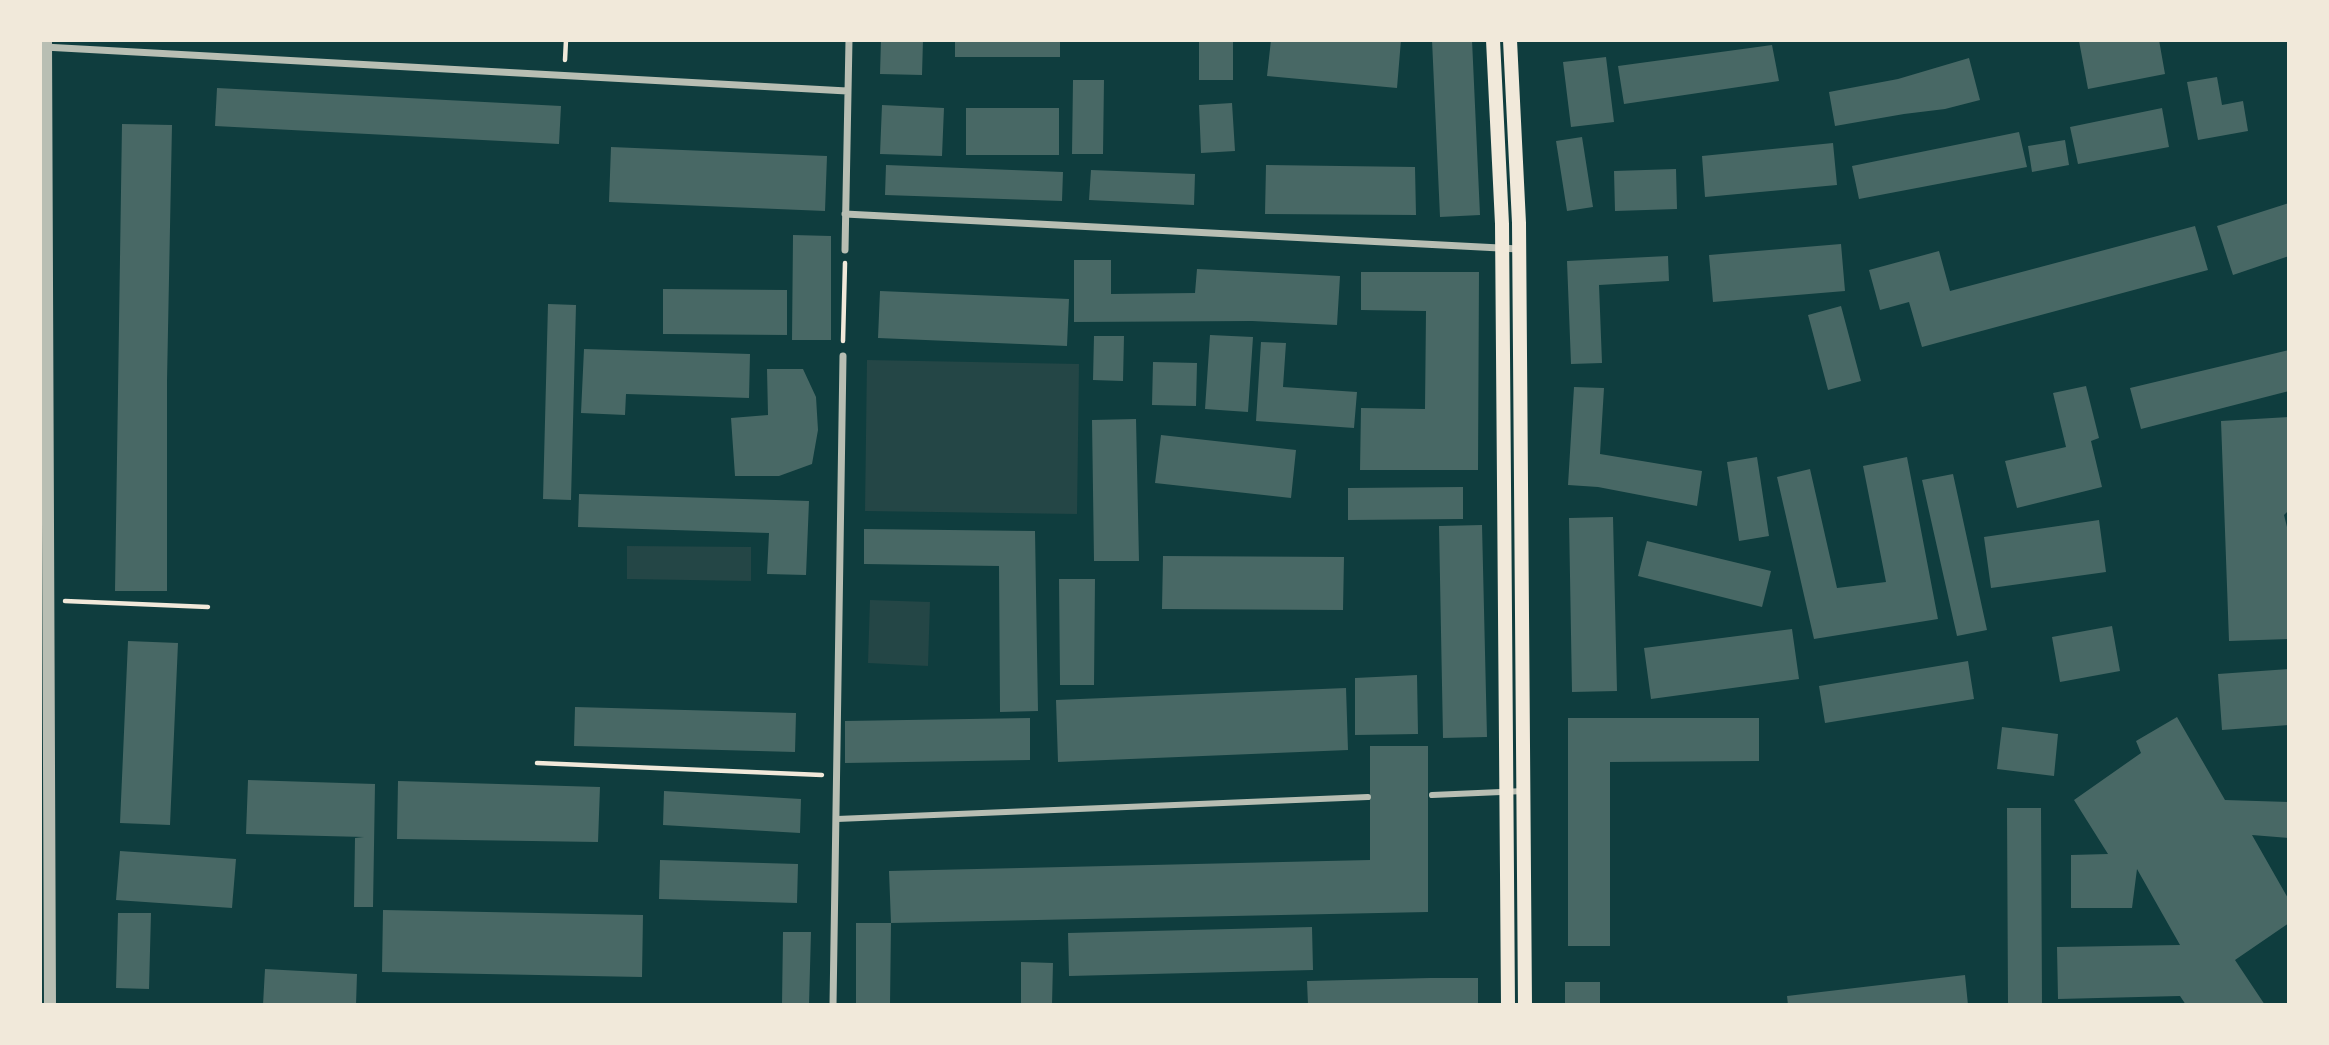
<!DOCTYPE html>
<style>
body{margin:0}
#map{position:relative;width:2329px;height:1045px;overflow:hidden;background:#0f3d3e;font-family:"Source Sans 3",sans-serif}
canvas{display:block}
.frame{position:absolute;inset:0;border:42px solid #f1e9da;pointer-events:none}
</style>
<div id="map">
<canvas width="2329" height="1045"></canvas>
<div class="frame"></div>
</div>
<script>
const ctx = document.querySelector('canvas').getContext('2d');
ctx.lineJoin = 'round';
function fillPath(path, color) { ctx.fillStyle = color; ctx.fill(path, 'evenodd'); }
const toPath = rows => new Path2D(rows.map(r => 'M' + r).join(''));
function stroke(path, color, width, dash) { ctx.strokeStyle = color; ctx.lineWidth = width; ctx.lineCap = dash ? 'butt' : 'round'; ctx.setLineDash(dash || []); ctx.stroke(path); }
fillPath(toPath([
 [867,360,1079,364,1077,514,865,511],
 [627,546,751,547,751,581,627,579],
 [870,600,930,602,928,666,868,663]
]), '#244646');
fillPath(toPath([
 [881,40,923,40,922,75,880,74],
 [955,40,1060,40,1060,57,955,57],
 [1228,40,1233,40,1233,80,1199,80,1199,41],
 [1271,40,1401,40,1397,88,1267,76],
 [1432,40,1472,40,1480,215,1440,217],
 [2085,40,2159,40,2165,74,2088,89,2079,41],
 [1772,45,1779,81,1624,104,1618,66],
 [1606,57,1614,122,1571,127,1563,62],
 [1969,58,1980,100,1945,109,1904,114,1835,126,1829,92,1898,79],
 [2217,77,2222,105,2243,101,2248,131,2198,140,2187,82],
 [1073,80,1104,80,1103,154,1072,154],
 [217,88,561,106,559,144,215,126],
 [1232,103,1235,151,1201,153,1199,105],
 [882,105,944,108,942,156,880,154],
 [966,108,1059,108,1059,155,966,155],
 [2162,108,2169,147,2078,164,2070,127],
 [122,124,172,125,167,381,167,591,115,591],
 [2019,132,2027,167,1859,199,1852,166],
 [1582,137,1593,207,1567,211,1556,141],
 [2065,140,2069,165,2032,172,2028,146],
 [1833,143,1837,185,1705,197,1702,156],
 [611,147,827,156,825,211,609,202],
 [886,165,1063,172,1062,201,885,195],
 [1266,165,1415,167,1416,215,1265,214],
 [1676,169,1677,209,1615,211,1614,171],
 [1091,170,1195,174,1194,205,1089,200],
 [2289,203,2289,256,2233,275,2217,226],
 [2195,226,2208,270,1922,347,1909,302,1880,310,1869,270,1939,251,1950,291],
 [793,235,831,236,831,340,792,340],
 [1841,244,1845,291,1713,302,1709,255],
 [1668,256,1669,281,1599,285,1602,363,1571,364,1567,261],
 [1074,260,1111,260,1111,294,1195,293,1197,269,1340,276,1337,325,1252,321,1074,322],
 [1361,272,1479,272,1478,470,1360,470,1361,408,1425,409,1426,311,1361,310],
 [663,289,787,290,787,335,663,334],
 [880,291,1069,299,1067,346,878,338],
 [548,304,576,305,571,500,543,499],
 [1841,306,1861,381,1828,390,1808,315],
 [1210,335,1253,337,1248,412,1205,409],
 [1094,336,1124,336,1123,381,1093,380],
 [1261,342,1286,343,1283,387,1357,392,1354,428,1256,421],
 [584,349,750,354,749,398,626,394,625,415,581,413],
 [2289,350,2289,391,2141,429,2130,388],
 [1153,362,1197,363,1196,406,1152,405],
 [767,369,803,369,816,397,818,430,812,464,779,476,735,476,731,418,768,415],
 [2086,386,2099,438,2091,441,2102,487,2017,508,2005,461,2066,447,2053,393],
 [1574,387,1604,388,1600,454,1702,471,1697,506,1598,487,1568,485],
 [2289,417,2289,510,2284,515,2289,535,2289,639,2229,641,2221,421],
 [1136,419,1139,561,1094,561,1092,420],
 [1161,435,1296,450,1291,498,1155,483],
 [1757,457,1769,536,1739,541,1727,462],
 [1907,457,1938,619,1814,639,1777,477,1810,469,1837,588,1886,582,1863,466],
 [1953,474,1987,630,1957,636,1922,480],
 [1463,487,1463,519,1348,520,1348,488],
 [579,494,809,501,806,575,767,574,769,533,578,527],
 [1613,517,1617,691,1572,692,1569,518],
 [2099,520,2106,572,1991,588,1984,537],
 [1482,525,1487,737,1443,738,1439,526],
 [864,529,1035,531,1038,711,1000,712,999,566,864,564],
 [1647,541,1771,571,1762,607,1638,576],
 [1163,556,1344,557,1343,610,1162,609],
 [1059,579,1095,579,1094,685,1060,685],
 [2112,626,2120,671,2060,682,2052,637],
 [1792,629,1799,679,1651,699,1644,648],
 [128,641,178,643,170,825,120,823],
 [1968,661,1974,699,1825,723,1819,686],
 [2289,669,2289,725,2222,730,2218,674],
 [1417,675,1418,734,1355,735,1355,678],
 [1346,688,1348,750,1058,762,1056,700],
 [575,707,796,713,795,752,574,746],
 [2177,717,2225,800,2289,802,2289,838,2252,835,2289,900,2289,923,2235,960,2265,1005,2186,1005,2180,996,2058,999,2057,947,2180,945,2137,869,2132,908,2071,908,2071,855,2108,854,2074,800,2141,753,2136,741],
 [1030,718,1030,760,845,763,845,721],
 [1568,718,1759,718,1759,761,1610,762,1610,946,1568,946],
 [2002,727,2058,734,2054,776,1997,769],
 [1370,746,1428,746,1428,912,891,923,890,1005,856,1005,856,923,891,923,889,871,1370,860],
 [248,780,375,784,373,907,354,907,355,838,364,837,246,834],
 [398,781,600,787,598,842,397,839],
 [664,791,801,799,800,833,663,825],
 [2007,808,2041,808,2042,1005,2008,1005],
 [120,851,236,859,232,908,116,900],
 [660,860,798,864,797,903,659,899],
 [383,910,643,915,642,977,382,972],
 [118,913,151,913,149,989,116,988],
 [1312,927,1313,970,1069,976,1068,933],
 [783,932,811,932,809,1005,782,1005],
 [1021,962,1053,963,1052,1005,1021,1005],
 [265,969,357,974,356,1005,263,1005],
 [1965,975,1968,1005,1788,1005,1787,996],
 [1430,978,1478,978,1478,1005,1308,1005,1307,981],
 [1565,982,1600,982,1600,1005,1565,1005]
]), '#486865');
stroke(toPath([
 [565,60,566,40],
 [843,341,845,263],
 [65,601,208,607],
 [537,763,822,775]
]), '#f1e9da', 4.5);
stroke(toPath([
 [1432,795,1524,791],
 [837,819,1368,797]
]), '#b8beb3', 6);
stroke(toPath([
 [44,47,847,91],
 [845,214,1519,249],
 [845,250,849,40],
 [833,1005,843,356]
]), '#b8beb3', 7);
stroke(toPath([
 [46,40,50,1005]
]), '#b8beb3', 12);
stroke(toPath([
 [1493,40,1502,224,1508,1005],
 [1510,40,1519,223,1525,1005]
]), '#f1e9da', 14);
</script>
